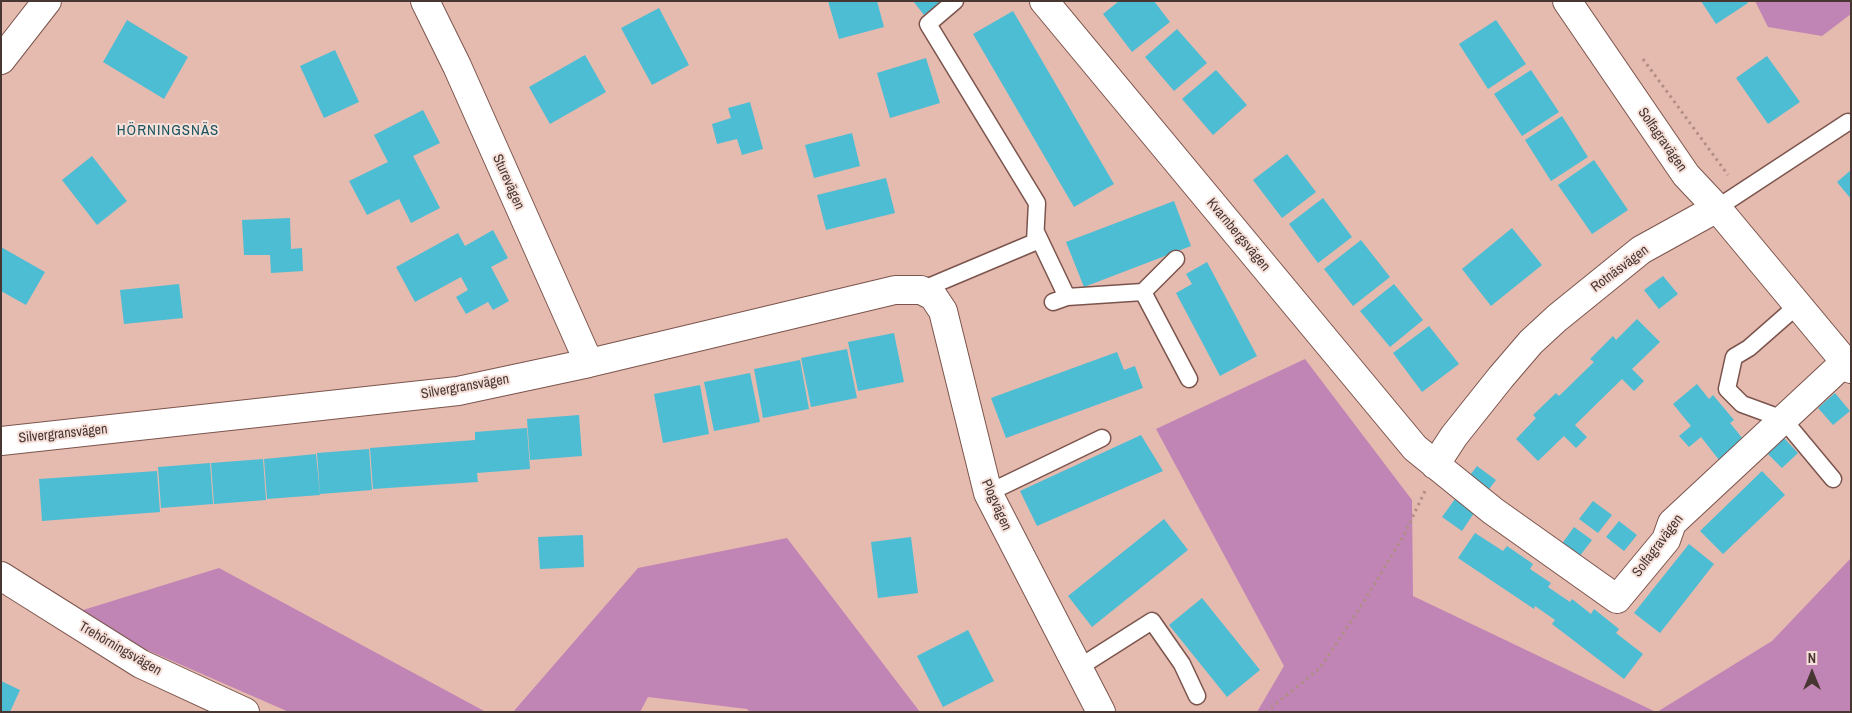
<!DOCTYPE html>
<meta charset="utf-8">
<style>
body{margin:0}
#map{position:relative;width:1852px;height:713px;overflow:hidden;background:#e5baaf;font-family:"Archivo Narrow",sans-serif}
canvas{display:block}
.frame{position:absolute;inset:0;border:2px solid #483632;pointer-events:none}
.north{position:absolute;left:1787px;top:648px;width:50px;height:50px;-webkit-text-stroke:4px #f6e0da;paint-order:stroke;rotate:0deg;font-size:14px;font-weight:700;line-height:20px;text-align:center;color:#483632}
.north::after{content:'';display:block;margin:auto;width:18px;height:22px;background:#483632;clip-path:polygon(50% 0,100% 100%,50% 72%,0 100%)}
</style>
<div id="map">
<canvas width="1852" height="713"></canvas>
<div class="frame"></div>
<div class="north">N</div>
</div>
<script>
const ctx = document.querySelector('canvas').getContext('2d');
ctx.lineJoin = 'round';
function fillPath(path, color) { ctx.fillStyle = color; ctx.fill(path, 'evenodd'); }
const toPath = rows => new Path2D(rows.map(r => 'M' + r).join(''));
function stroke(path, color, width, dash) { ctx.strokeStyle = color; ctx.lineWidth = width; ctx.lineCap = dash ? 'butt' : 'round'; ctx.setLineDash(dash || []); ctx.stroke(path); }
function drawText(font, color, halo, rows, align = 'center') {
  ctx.font = font + ' "Archivo Narrow",sans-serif'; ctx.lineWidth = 4; ctx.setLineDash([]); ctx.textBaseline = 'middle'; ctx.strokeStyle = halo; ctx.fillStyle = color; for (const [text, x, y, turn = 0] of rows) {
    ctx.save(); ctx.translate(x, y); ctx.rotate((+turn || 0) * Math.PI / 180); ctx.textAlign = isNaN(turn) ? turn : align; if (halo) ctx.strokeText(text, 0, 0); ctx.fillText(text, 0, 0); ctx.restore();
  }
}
fillPath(toPath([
 [1755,1,1849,1,1851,2,1851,14,1822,36,1768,27],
 [1305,359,1412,500,1413,596,1656,712,1257,712,1284,666,1156,429],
 [787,538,920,712,750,712,747,709,648,697,640,712,513,712,638,568],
 [1851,558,1851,712,1657,712,1772,641],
 [219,568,486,712,289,712,67,615]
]), '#c185b5');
fillPath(toPath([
 [828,1,877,1,884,27,839,39],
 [913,1,942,1,924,15],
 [1119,1,1154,1,1170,22,1132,52,1103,14],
 [1701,1,1747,1,1748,3,1716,24],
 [659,8,689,65,652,85,621,28],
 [1013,11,1114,184,1074,207,973,34],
 [127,20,188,57,164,99,103,62],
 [1496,20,1526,64,1488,89,1459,44],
 [1177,29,1207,63,1174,91,1145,57],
 [335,50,359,102,324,118,300,66],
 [585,55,606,92,550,124,529,87],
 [1767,56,1800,102,1768,124,1736,78],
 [926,58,940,103,890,118,877,73],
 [1216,70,1247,105,1213,135,1182,99],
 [1531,70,1559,112,1522,136,1494,94],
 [750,102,763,149,742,155,737,139,717,144,712,124,731,118,728,108],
 [423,110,440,143,413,156,440,208,411,223,399,199,367,215,349,181,388,162,374,135],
 [1562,116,1588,157,1551,181,1525,140],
 [852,133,860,166,814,178,805,145],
 [1287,154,1316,192,1282,218,1253,180],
 [92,156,127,201,97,225,62,180],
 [1594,160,1628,210,1592,234,1558,185],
 [1851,170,1851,199,1837,182],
 [886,178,895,213,826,230,817,195],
 [1323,198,1352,237,1318,263,1289,224],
 [1174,201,1191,246,1084,287,1066,242],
 [290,218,291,249,302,248,303,271,271,273,270,255,244,255,242,220],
 [1512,228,1542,265,1491,306,1462,269],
 [493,230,508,258,491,267,509,301,493,310,488,302,466,314,456,297,468,290,461,277,415,302,396,267,458,233,465,246],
 [1361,240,1390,277,1353,306,1324,269],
 [1,247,45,272,26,305,1,291],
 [1207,262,1257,356,1220,376,1176,293,1192,284,1186,274],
 [1663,276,1678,294,1659,309,1644,290],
 [179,284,183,318,124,324,120,290],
 [1394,284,1423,320,1390,347,1360,311],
 [1637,319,1660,342,1632,369,1644,381,1634,391,1622,379,1575,425,1587,437,1576,448,1564,436,1538,461,1516,439,1536,418,1533,415,1556,393,1559,396,1594,362,1590,359,1613,336,1616,340],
 [1429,326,1459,364,1422,392,1393,353],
 [894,333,904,382,858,391,848,342],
 [847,349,857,398,811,407,801,358],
 [1117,352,1124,370,1135,366,1143,388,1006,438,991,398],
 [800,360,809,409,763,418,754,369],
 [750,373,760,422,714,431,704,382],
 [1697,384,1709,399,1713,395,1734,420,1730,423,1748,445,1723,465,1701,437,1689,447,1679,436,1691,426,1673,404],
 [700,385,709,434,663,443,654,394],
 [1835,393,1850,411,1833,425,1818,408],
 [579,415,582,456,530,460,527,419],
 [527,428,530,469,477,473,478,482,373,489,370,448,475,440,475,432],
 [1141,435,1163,471,1037,526,1020,491],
 [1783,437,1798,453,1782,468,1767,453],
 [369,449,372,490,320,494,317,453],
 [316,454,320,495,267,499,264,459],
 [263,459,266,500,214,504,211,463],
 [210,463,213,504,161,508,158,467],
 [1477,466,1496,480,1483,497,1464,483],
 [157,471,160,512,42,521,39,479],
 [1762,471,1785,495,1723,554,1700,531],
 [1455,499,1474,513,1462,531,1442,517],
 [1593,501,1612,515,1598,533,1579,519],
 [1164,519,1188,550,1092,627,1068,596],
 [1619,521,1637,535,1624,551,1606,537],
 [1574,527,1592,540,1579,557,1561,545],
 [1475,533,1503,551,1507,546,1533,564,1530,569,1551,583,1548,587,1570,602,1572,599,1591,614,1594,609,1619,629,1616,633,1643,654,1624,679,1552,624,1555,620,1535,606,1534,609,1458,558],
 [583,535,584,567,540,569,538,537],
 [911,537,918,593,878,598,871,542],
 [1689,544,1714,564,1660,633,1634,613],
 [1202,598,1260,670,1227,697,1169,625],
 [968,630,994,681,943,707,917,656],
 [1,681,20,690,10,712,1,712]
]), '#4dbdd4');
const lane = toPath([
 [1717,208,1848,122],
 [1036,232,1067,297],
 [921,290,1035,242,1037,203,928,24,955,1],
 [1143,292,1189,379],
 [1053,302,1067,297,1143,292,1176,259],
 [1798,305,1749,348,1734,357,1727,389,1742,404,1783,419,1833,479],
 [988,493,1102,438],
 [1078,668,1152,621,1182,664,1197,696]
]);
const street = toPath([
 [425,1,457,66,589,363],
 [1044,1,1415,448,1493,511,1617,599,1666,540,1672,523,1845,362],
 [1,60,47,1],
 [1,441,458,391,589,363,895,290,921,290,933,296,943,311,988,493,1101,712],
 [1435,465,1454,436,1501,377,1531,342,1557,318,1641,250,1717,208],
 [1,576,141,664,245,712]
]);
const secondary = toPath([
 [1567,1,1686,175,1717,208,1851,369]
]);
stroke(lane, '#7b554d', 19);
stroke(street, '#7b554d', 30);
stroke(secondary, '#7b554d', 30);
stroke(toPath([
 [1643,59,1728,175],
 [1266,712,1320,668,1365,600,1405,533,1425,491]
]), '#b08e85', 3, [2.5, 4]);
stroke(lane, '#fff', 16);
stroke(street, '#fff', 28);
stroke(secondary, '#fff', 28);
drawText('14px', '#483632', '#f6e0da', [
 ["Solfagravägen",1662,140,55],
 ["Sturevägen",508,182,66],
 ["Kvarnbergsvägen",1238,235,50],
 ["Rotnäsvägen",1620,269,-37],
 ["Silvergransvägen",465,387,-10],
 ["Silvergransvägen",63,434,-6],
 ["Plogvägen",996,505,66],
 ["Solfagravägen",1658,546,-53],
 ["Trehörningsvägen",120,649,30]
]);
ctx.letterSpacing = '1px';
drawText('15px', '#1d5560', '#f6e0da', [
 ["HÖRNINGSNÄS",168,131]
]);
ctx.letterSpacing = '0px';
</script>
